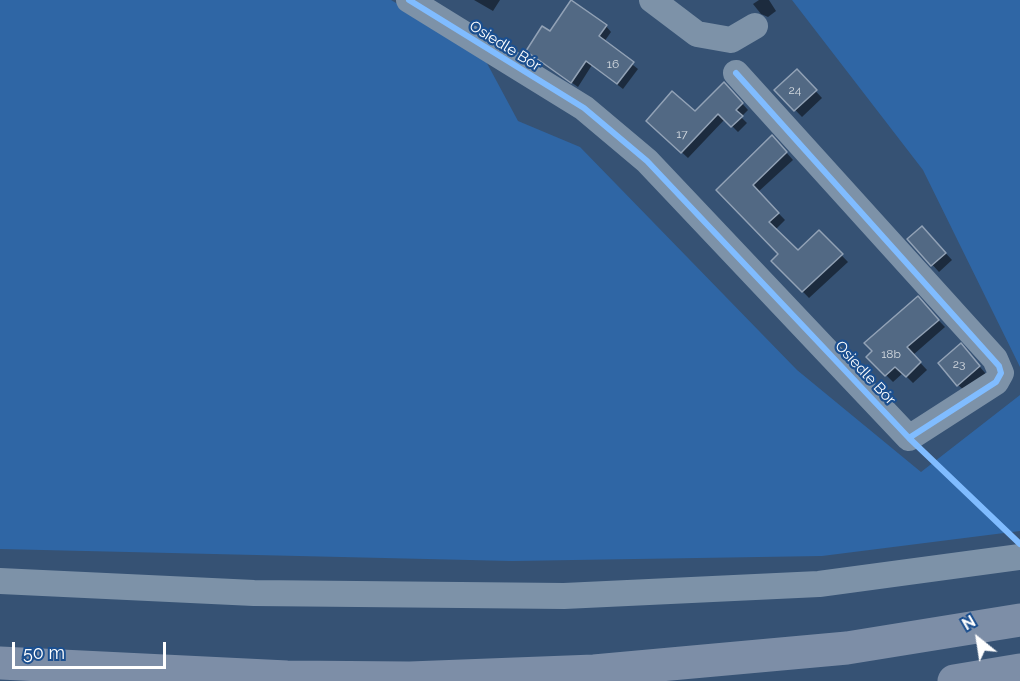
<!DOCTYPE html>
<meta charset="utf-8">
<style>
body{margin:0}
#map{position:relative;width:1020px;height:681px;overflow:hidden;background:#365274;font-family:Raleway,sans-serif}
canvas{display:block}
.north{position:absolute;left:948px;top:609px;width:60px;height:60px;-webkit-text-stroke:4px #1b4f8f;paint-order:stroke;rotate:330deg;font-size:16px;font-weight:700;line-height:24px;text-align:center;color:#fff}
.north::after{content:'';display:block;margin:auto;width:21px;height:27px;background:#fff;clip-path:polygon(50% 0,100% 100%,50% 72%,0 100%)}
.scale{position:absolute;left:12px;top:642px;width:154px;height:27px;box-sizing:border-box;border:3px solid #fff;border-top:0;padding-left:8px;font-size:18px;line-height:21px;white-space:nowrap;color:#fff;-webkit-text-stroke:4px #1b4f8f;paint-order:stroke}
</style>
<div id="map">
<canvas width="1020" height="681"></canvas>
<div class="north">N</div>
<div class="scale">50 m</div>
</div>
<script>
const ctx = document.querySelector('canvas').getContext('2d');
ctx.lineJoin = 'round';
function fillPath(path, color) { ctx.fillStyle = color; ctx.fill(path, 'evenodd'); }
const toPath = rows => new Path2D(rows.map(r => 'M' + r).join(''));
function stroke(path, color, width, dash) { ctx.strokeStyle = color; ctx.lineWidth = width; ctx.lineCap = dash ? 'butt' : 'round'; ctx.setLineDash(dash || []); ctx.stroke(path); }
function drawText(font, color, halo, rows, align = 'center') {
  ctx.font = font + ' Raleway,sans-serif'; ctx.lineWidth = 4.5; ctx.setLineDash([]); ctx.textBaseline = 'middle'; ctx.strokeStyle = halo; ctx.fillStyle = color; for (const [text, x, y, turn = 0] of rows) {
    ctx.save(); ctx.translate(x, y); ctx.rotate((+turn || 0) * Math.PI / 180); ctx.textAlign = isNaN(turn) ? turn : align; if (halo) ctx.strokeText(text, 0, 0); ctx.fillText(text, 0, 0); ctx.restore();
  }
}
fillPath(toPath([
 [0,0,391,0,482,54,518,121,580,147,797,370,921,472,1020,395,1020,531,822,556,512,561,0,549],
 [792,0,1020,0,1020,367,923,170]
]), '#2f66a5');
fillPath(toPath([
 [474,0,500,0,493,11],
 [759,0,769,0,776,11,768,17,761,14,753,4],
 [606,26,611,32,604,42,638,69,623,89,592,65,578,87,534,56,550,33],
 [797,71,822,98,802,117,776,90],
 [730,90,748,110,741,117,747,123,738,132,725,119,688,158,648,121,695,113],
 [778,143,793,160,758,192,785,220,775,230,797,252,819,232,848,262,809,298,773,261,780,254,718,190],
 [929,235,952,260,939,272,909,239],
 [924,305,945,327,913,355,927,370,913,383,903,373,893,382,868,357],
 [967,352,986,374,965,391,958,385]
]), '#0007');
const building = toPath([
 [571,0,607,25,599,36,634,62,617,84,586,61,571,83,526,51,542,26,550,31,571,0],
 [797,69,817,90,794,111,774,90,797,69],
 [724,82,743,103,736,110,743,116,731,127,718,114,681,153,646,121,672,91,695,111,724,82],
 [772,135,787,152,753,185,779,213,769,222,798,250,819,230,843,254,802,292,771,261,778,254,716,190,772,135],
 [922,226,946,253,931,266,907,239,922,226],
 [918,296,939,320,907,347,921,362,906,377,895,367,885,376,866,357,872,351,864,343,918,296],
 [961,343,980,366,957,386,938,363,961,343]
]);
fillPath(building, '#526984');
stroke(building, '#92a2b6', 1.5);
stroke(toPath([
 [409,0,584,108,647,161,909,438,996,382,1001,373,995,359,736,73],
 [652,0,697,34,731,40,755,26],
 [0,581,254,593,564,596,819,584,1020,557]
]), '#7d92a8', 26);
stroke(toPath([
 [0,663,287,677,410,678,594,671,847,648,1020,620],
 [954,681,1020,670]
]), '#7d8ea7', 33);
stroke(toPath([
 [409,0,584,108,647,161,909,438,1020,544],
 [736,73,999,366,1001,373,996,382,909,438]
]), '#80bcff', 6);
drawText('12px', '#d4dae0', null, [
 ["16",613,64],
 ["24",795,90],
 ["17",682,134],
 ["18b",891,354],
 ["23",959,364]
]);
drawText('15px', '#fff', '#1b4f8f', [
 ["Osiedle Bór",505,46,32],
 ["Osiedle Bór",865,373,47]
]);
</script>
